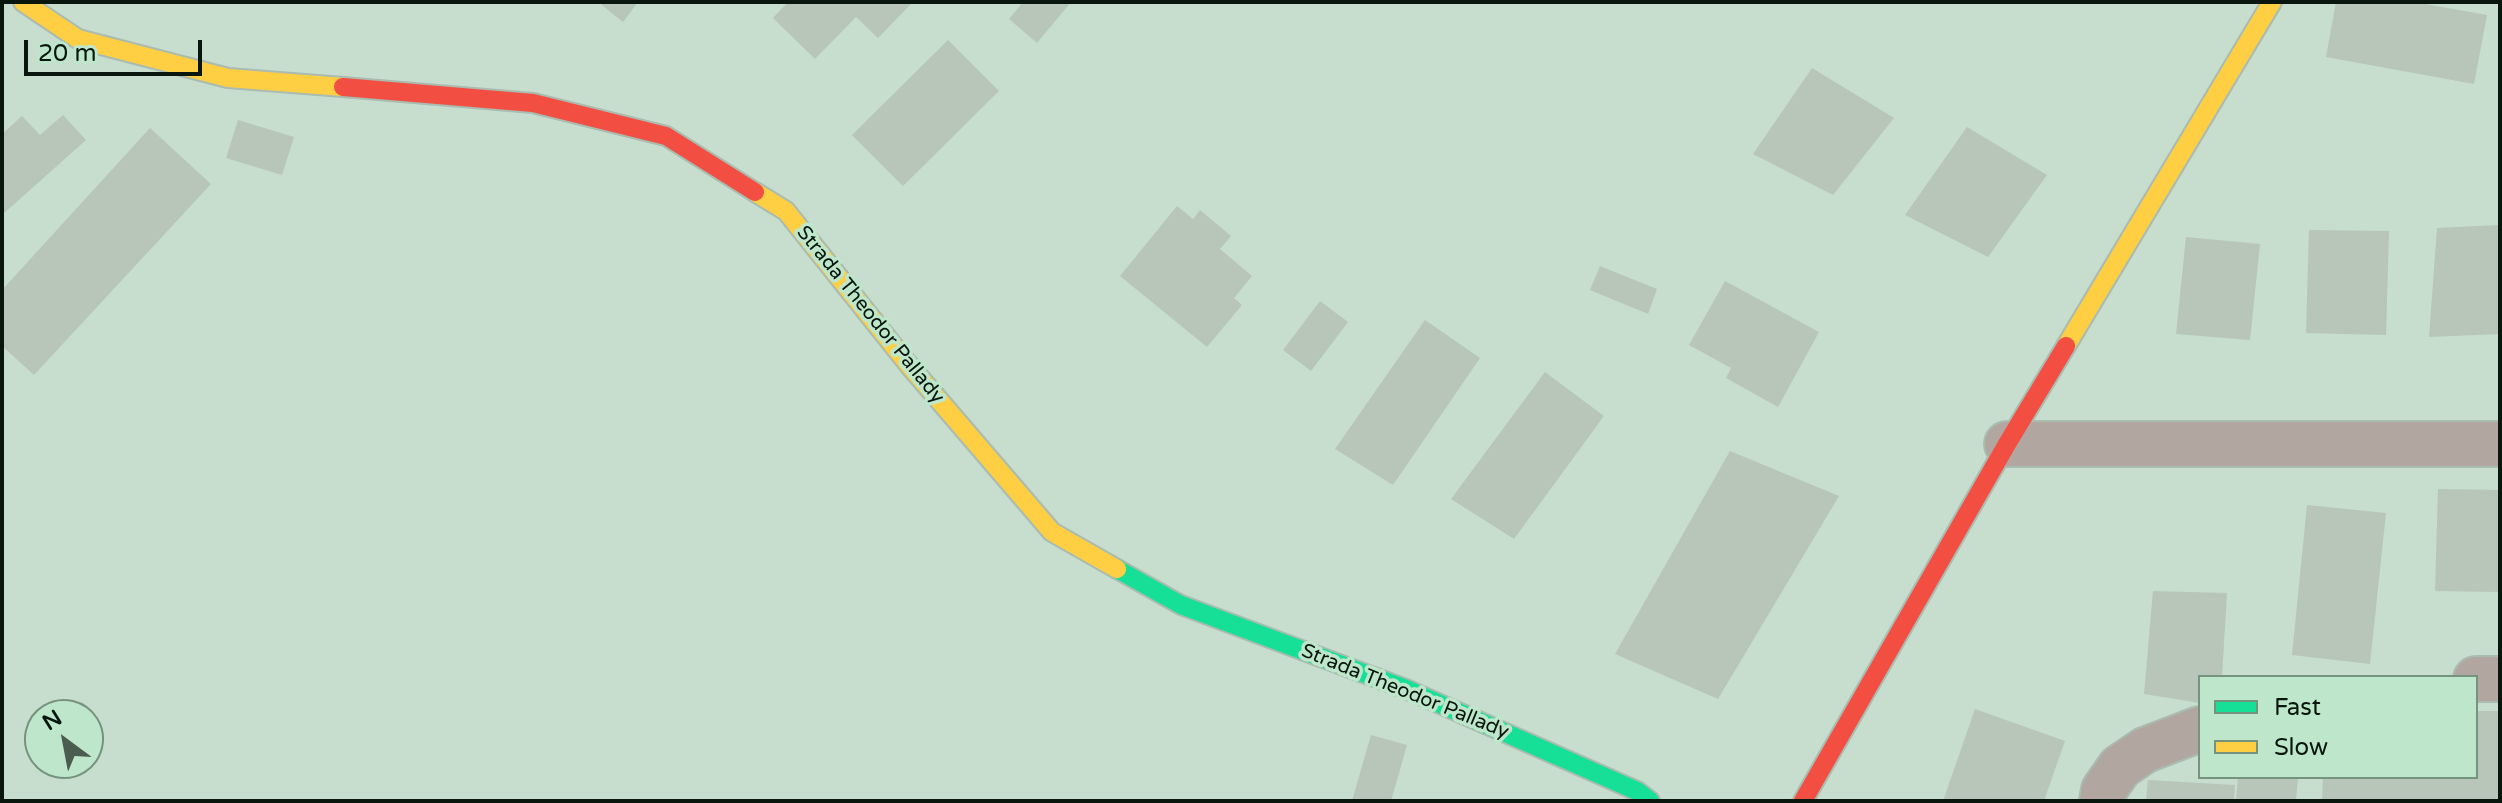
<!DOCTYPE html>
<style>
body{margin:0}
#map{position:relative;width:2502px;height:803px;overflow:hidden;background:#c7ddce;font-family:"Varela Round",sans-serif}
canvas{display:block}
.frame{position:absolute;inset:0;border:4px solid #08160d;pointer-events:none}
.legend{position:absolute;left:2198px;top:675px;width:280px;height:104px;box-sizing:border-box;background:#bee6ca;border:2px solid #75937e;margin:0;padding:10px 14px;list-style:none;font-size:24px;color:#08160d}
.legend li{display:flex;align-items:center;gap:16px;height:40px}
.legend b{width:40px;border:2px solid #75937e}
.north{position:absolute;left:24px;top:699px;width:80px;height:80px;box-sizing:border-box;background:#bee6ca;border:2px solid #75937e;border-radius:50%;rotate:328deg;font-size:22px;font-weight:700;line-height:32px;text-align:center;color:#08160d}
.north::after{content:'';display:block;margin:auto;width:28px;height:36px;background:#4b5c51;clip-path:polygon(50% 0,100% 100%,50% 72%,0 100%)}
.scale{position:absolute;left:24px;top:40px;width:178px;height:36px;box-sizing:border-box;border:4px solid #08160d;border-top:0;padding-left:10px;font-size:24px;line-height:28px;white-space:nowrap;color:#08160d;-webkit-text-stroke:6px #bee6ca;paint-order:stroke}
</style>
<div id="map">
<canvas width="2502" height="803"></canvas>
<div class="frame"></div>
<ul class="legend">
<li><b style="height:10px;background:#16e098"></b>Fast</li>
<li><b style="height:10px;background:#ffcf43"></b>Slow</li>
</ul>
<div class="north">N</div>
<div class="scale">20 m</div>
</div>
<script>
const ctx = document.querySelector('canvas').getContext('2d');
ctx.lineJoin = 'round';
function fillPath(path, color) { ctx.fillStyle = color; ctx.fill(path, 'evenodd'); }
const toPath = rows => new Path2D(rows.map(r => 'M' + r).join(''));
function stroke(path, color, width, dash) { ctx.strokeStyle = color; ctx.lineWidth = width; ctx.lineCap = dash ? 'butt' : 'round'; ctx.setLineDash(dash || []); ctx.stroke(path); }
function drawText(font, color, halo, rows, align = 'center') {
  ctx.font = font + ' "Varela Round",sans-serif'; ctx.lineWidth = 7; ctx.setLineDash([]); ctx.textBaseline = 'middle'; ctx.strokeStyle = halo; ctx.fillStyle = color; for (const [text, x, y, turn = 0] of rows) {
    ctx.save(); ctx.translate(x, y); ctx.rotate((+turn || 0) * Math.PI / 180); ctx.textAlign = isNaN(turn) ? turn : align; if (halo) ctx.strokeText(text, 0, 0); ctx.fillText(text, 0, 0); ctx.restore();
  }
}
fillPath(toPath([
 [598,2,638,2,623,22],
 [788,2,913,2,878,38,856,17,815,59,773,18],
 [1023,2,1071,2,1037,43,1009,19],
 [2336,2,2414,2,2487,15,2474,84,2326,57],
 [948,40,999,91,903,186,852,135],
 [1812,68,1894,118,1833,195,1753,154],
 [63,115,86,140,2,215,2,134,22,116,40,135],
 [238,120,294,137,282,175,226,158],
 [1967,127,2047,175,1988,257,1905,215],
 [150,128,211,184,34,375,2,346,2,290],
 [1177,206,1193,219,1200,210,1231,236,1220,249,1252,276,1234,298,1242,305,1207,347,1120,276],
 [2500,225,2500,334,2429,337,2437,228],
 [2309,230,2389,231,2386,335,2306,333],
 [2186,237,2260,244,2250,340,2176,334],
 [1600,266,1657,289,1648,314,1590,290],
 [1725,281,1819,332,1778,407,1726,378,1731,368,1689,345],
 [1320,301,1348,322,1311,371,1283,350],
 [1425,320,1480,358,1393,485,1335,449],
 [1545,372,1604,416,1514,539,1451,499],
 [1730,451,1839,496,1718,699,1615,654],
 [2438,489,2500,490,2500,592,2435,591],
 [2307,505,2386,513,2370,664,2292,655],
 [2153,591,2227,593,2222,677,2200,677,2200,703,2144,694],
 [1975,709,2065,741,2044,801,1943,801],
 [2476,711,2500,711,2500,801,2322,801,2323,777,2476,777],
 [1371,735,1407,745,1391,801,1352,801],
 [2238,777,2298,777,2296,801,2236,801],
 [2148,780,2235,785,2234,801,2146,801]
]), '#b7c6b8');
const street = toPath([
 [2007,444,2500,444],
 [2476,679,2500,679],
 [2102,801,2104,790,2120,767,2145,750,2200,729]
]);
const fast = toPath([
 [1117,569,1181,605,1406,689,1637,791,1650,801]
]);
const slow = toPath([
 [23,2,78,39,228,78,343,87],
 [755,192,786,211,908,364,1052,532,1117,569],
 [2066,346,2272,2]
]);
const jam = toPath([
 [343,87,533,103,666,136,755,192],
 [1803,801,2007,444,2066,346]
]);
stroke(street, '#aabbb0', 48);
stroke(fast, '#aabbb0', 22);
stroke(slow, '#aabbb0', 22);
stroke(jam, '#aabbb0', 22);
stroke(street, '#b1a7a0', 44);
stroke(fast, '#16e098', 18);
stroke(slow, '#ffcf43', 18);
stroke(jam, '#f24e42', 18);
drawText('20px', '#08160d', '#bee6ca', [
 ["Strada Theodor Pallady",870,315,51],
 ["Strada Theodor Pallady",1405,692,22]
]);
</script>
